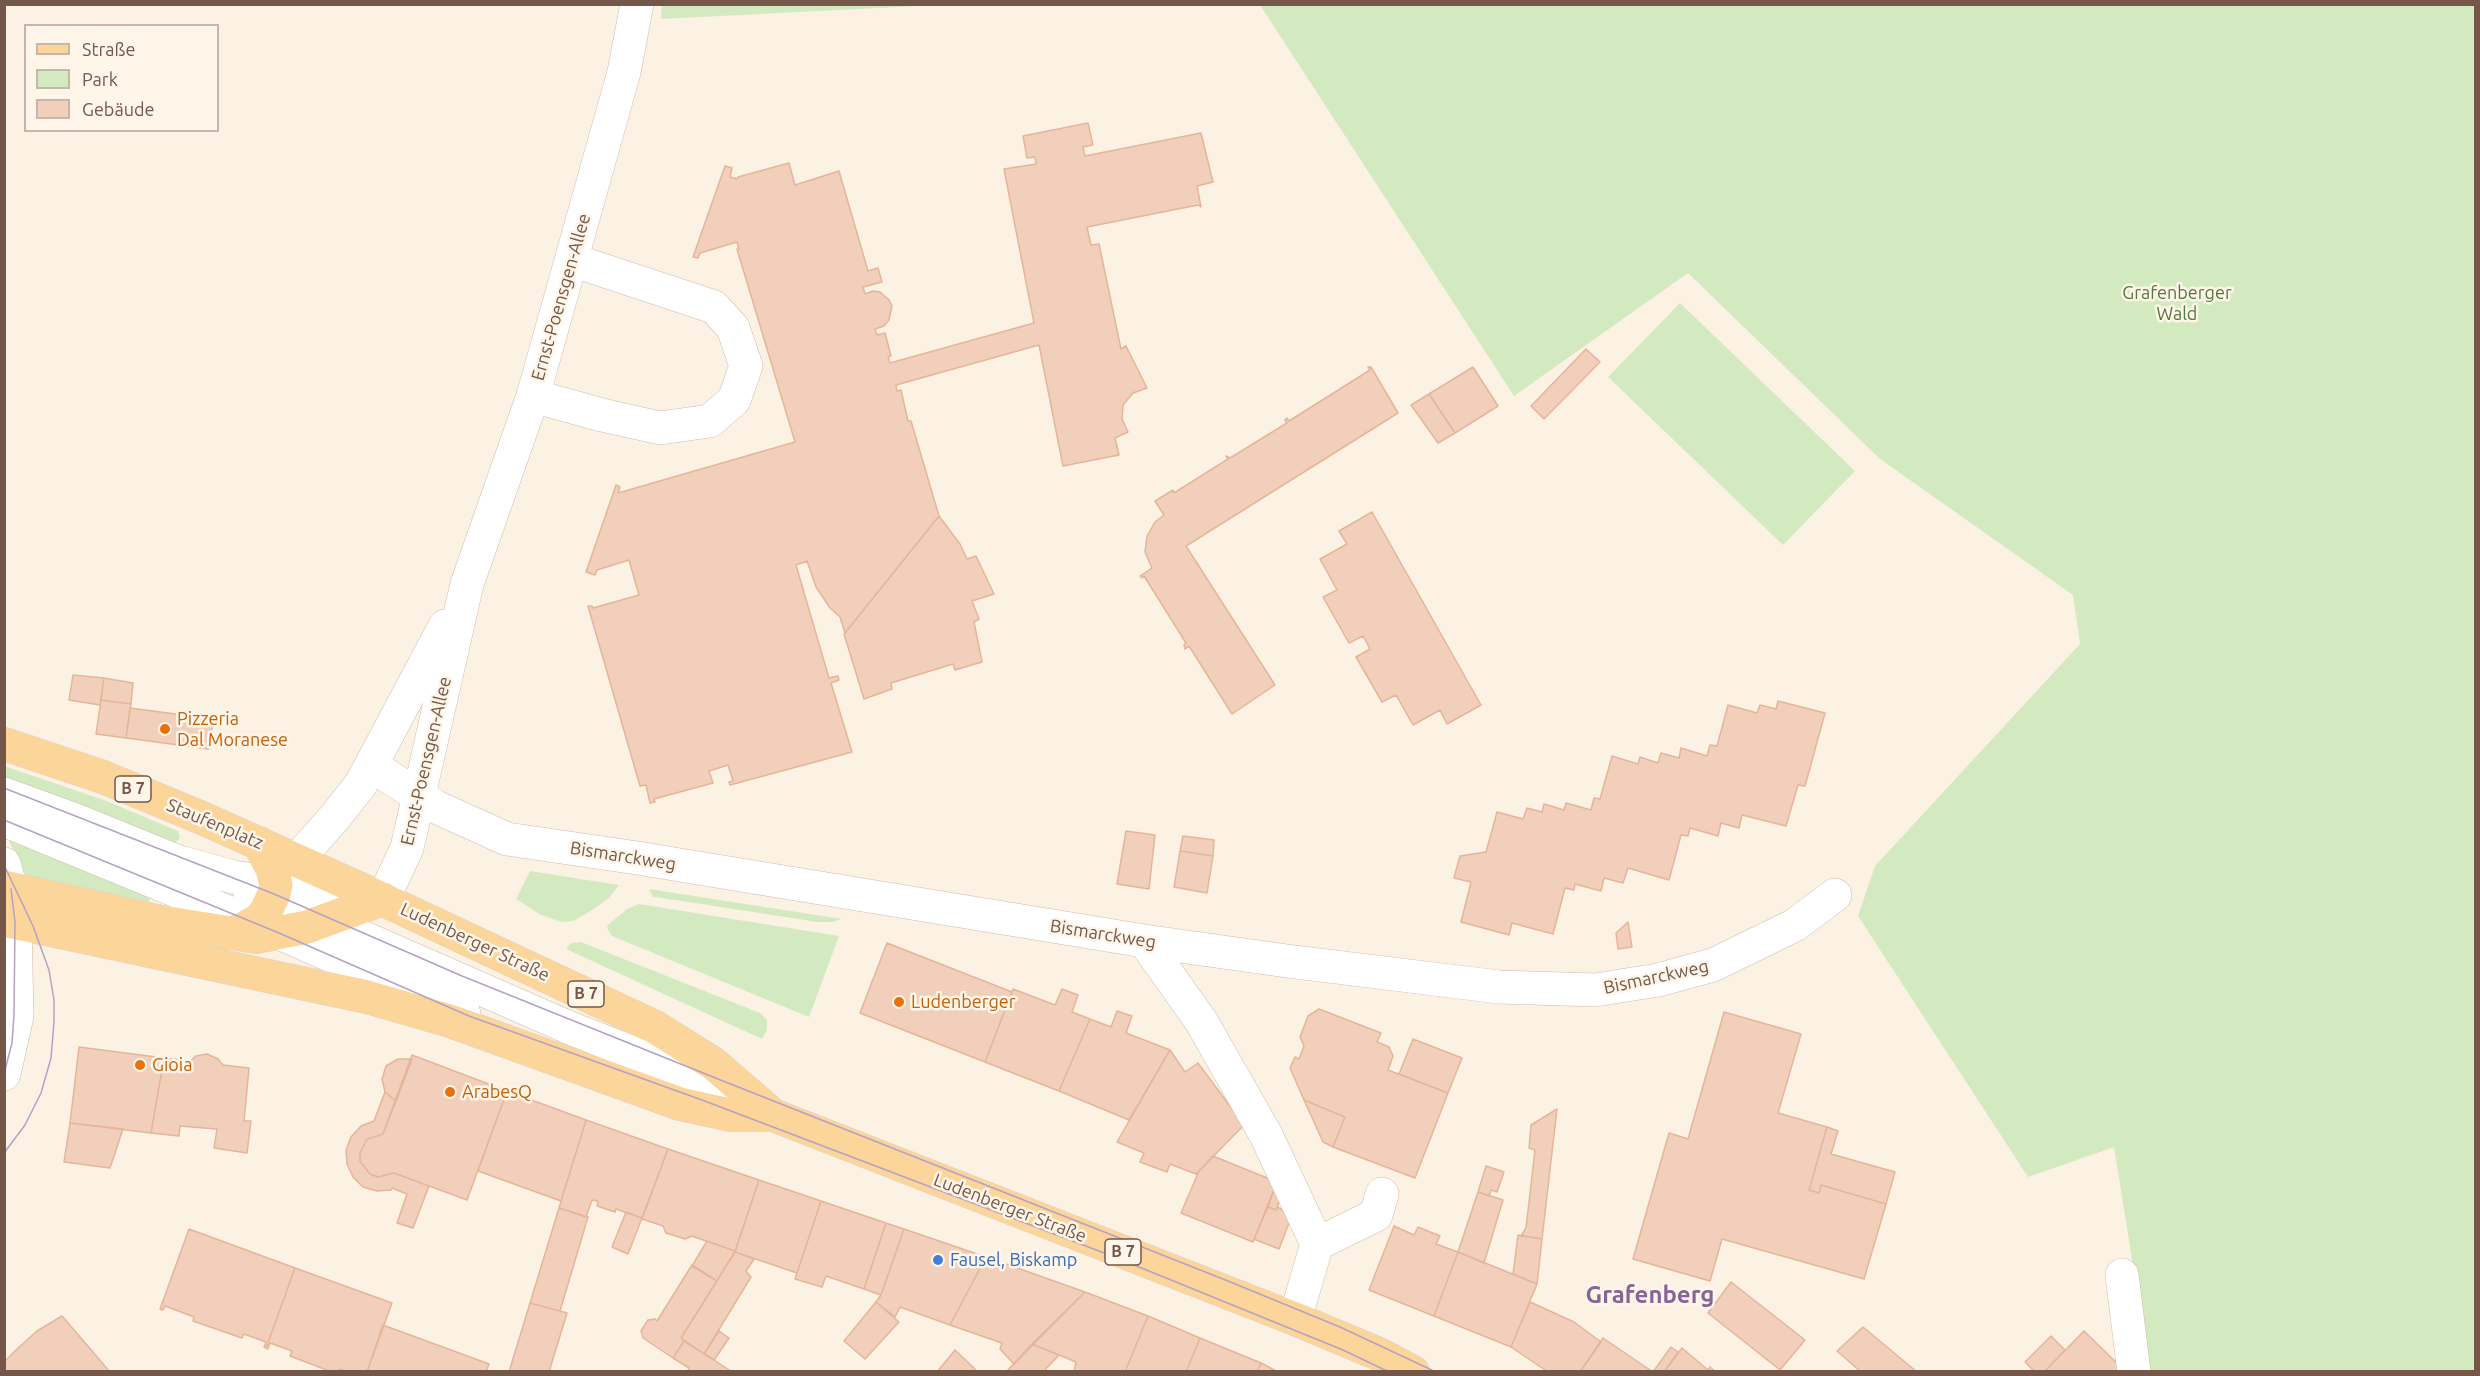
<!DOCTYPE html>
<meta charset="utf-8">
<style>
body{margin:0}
#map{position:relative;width:2480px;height:1376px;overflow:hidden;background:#fcf2e3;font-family:Ubuntu,sans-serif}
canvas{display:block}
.frame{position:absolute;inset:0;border:6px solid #745749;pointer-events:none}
.legend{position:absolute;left:24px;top:24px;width:195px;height:108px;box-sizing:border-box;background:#fff6e9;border:2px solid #c7b6a9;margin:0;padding:8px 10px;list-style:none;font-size:18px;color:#745749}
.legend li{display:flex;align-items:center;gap:12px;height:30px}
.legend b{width:30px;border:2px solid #c7b6a9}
</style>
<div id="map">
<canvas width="2480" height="1376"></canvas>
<div class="frame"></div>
<ul class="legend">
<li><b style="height:8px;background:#fcd59a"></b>Straße</li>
<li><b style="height:16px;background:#d3eac1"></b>Park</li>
<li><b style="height:16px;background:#f2cfba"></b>Gebäude</li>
</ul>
</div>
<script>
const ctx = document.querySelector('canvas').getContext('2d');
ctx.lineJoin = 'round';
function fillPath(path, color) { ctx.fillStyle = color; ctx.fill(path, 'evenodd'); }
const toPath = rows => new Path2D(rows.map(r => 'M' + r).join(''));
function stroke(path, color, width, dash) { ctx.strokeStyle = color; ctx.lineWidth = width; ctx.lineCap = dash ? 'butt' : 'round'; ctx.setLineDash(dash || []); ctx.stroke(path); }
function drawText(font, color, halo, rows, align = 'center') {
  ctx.font = font + ' Ubuntu,sans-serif'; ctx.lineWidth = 5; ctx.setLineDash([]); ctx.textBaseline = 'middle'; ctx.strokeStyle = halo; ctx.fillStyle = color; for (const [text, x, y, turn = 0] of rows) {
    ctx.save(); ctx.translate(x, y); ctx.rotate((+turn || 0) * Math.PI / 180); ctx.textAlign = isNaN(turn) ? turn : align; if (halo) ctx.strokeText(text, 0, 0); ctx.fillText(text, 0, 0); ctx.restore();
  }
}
fillPath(toPath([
 [662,5,918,4,918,6,661,19],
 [1260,5,2475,5,2475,1371,2150,1371,2114,1147,2028,1177,1858,916,1875,866,2080,644,2073,595,1880,459,1688,273,1514,396],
 [1680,303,1855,471,1783,545,1608,377],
 [4,766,104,800,178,831,180,838,174,844,5,779],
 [5,832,153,893,147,905,27,880],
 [530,871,619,885,609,898,591,911,573,921,562,922,541,915,516,899],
 [649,889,842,919,832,922,817,922,662,898,653,897],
 [639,904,839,936,809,1017,612,936,607,928,608,925,627,909],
 [581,942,760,1013,767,1020,767,1030,762,1039,566,949,571,943]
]), '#d3eac1');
const building = toPath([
 [1088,123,1093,145,1083,147,1085,156,1201,133,1213,182,1197,186,1201,207,1198,205,1087,227,1091,245,1099,244,1121,349,1126,346,1147,388,1133,393,1123,405,1122,419,1128,432,1115,438,1119,455,1063,466,1039,345,896,385,897,391,901,390,908,421,911,421,939,516,845,633,840,617,830,608,816,587,807,561,796,565,829,678,838,676,839,680,831,683,852,752,730,785,729,782,733,781,728,765,709,771,713,783,654,799,655,802,650,803,646,785,640,786,588,606,592,606,593,608,639,595,629,560,597,570,595,575,586,572,616,485,620,487,618,493,795,442,737,249,739,249,737,242,700,253,698,258,693,257,725,166,732,168,730,177,737,179,738,177,789,163,795,185,839,171,868,271,878,268,882,282,863,287,865,294,873,291,880,292,889,300,892,306,889,320,884,326,875,329,877,335,885,333,891,356,888,357,890,363,1034,323,1004,169,1036,164,1035,157,1027,158,1023,136,1088,123],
 [1586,349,1600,362,1544,419,1531,406,1586,349],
 [1368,367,1371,367,1398,413,1186,546,1275,685,1232,714,1189,646,1185,649,1184,645,1186,643,1144,576,1142,578,1140,576,1152,568,1145,552,1147,536,1155,522,1164,515,1155,501,1173,490,1174,493,1228,459,1226,456,1230,458,1287,423,1285,420,1287,418,1289,421,1370,370,1368,367],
 [1473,367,1498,406,1455,433,1429,394,1473,367],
 [1429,394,1455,433,1438,443,1411,405,1429,394],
 [1372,512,1481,705,1447,724,1440,710,1413,725,1396,695,1382,702,1356,657,1370,649,1363,636,1349,643,1323,597,1337,590,1320,559,1347,544,1339,531,1372,512],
 [939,516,960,544,967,559,976,556,994,594,972,601,979,619,974,622,982,662,955,670,953,664,891,683,892,689,864,699,844,634,939,516],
 [73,675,104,678,100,705,69,700,73,675],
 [104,678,133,683,131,704,101,700,104,678],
 [101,700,131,704,126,738,96,734,101,700],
 [1778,701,1825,713,1805,786,1798,785,1786,826,1742,815,1739,828,1721,823,1718,836,1690,828,1688,836,1681,835,1669,880,1628,868,1623,883,1604,878,1601,891,1575,884,1574,890,1565,888,1553,934,1512,923,1509,935,1461,922,1471,882,1454,878,1460,856,1486,852,1497,812,1523,819,1527,808,1542,812,1544,804,1564,810,1566,803,1591,810,1594,798,1600,799,1612,756,1638,764,1640,757,1658,763,1661,753,1679,758,1681,748,1707,756,1710,745,1717,746,1728,705,1757,713,1760,705,1776,709,1778,701],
 [130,708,213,719,209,749,126,738,130,708],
 [1126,831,1155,835,1149,889,1117,884,1126,831],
 [1183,836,1214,840,1213,856,1180,851,1183,836],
 [1180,851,1213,856,1207,893,1174,887,1180,851],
 [1628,922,1632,947,1618,949,1616,933,1628,922],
 [887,943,1012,992,985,1062,860,1013,887,943],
 [1013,989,1055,1005,1062,989,1078,995,1072,1012,1090,1019,1059,1091,985,1062,1013,989],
 [1319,1009,1381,1033,1377,1042,1389,1047,1393,1056,1388,1070,1448,1093,1415,1178,1333,1147,1345,1117,1304,1100,1290,1068,1295,1057,1299,1059,1304,1046,1300,1037,1308,1016,1319,1009],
 [1117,1011,1132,1016,1126,1033,1170,1050,1129,1120,1059,1091,1090,1019,1111,1027,1117,1011],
 [1724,1012,1801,1034,1778,1113,1827,1127,1809,1190,1819,1193,1821,1185,1886,1204,1864,1279,1722,1239,1710,1281,1633,1259,1669,1133,1688,1139,1724,1012],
 [1413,1039,1462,1058,1448,1093,1399,1074,1413,1039],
 [79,1047,164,1058,151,1133,70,1123,79,1047],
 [1170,1050,1185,1072,1198,1063,1244,1125,1196,1174,1170,1164,1167,1172,1140,1162,1144,1153,1117,1142,1170,1050],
 [207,1054,218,1059,223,1065,249,1068,244,1121,251,1121,247,1153,214,1148,217,1129,180,1126,179,1136,151,1133,164,1058,190,1061,196,1056,207,1054],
 [412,1055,507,1091,467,1200,394,1173,378,1177,370,1174,360,1161,360,1153,367,1139,383,1134,412,1055],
 [398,1059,412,1059,396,1101,385,1092,382,1079,386,1066,398,1059],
 [507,1091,586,1120,561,1201,478,1171,507,1091],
 [385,1092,396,1101,383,1134,367,1139,360,1153,360,1161,370,1174,378,1177,394,1173,429,1186,413,1228,397,1223,407,1194,392,1188,391,1190,377,1191,363,1187,353,1177,347,1164,346,1150,351,1137,361,1126,374,1121,385,1092],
 [1304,1100,1345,1117,1333,1147,1323,1142,1304,1100],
 [1557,1109,1542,1239,1521,1236,1526,1228,1535,1150,1529,1148,1531,1125,1557,1109],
 [586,1120,668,1149,642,1218,616,1209,615,1212,597,1206,598,1201,592,1200,586,1217,559,1208,586,1120],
 [70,1123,123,1129,110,1168,64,1162,70,1123],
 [1827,1127,1838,1131,1831,1154,1895,1172,1886,1204,1821,1185,1819,1193,1809,1190,1827,1127],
 [668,1149,759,1180,735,1251,692,1236,685,1239,666,1233,663,1226,642,1219,668,1149],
 [1213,1156,1277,1182,1253,1242,1181,1213,1199,1171,1213,1156],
 [1486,1166,1504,1172,1497,1192,1491,1190,1489,1196,1478,1192,1486,1166],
 [759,1180,821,1201,797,1273,735,1252,759,1180],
 [1277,1182,1282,1193,1276,1210,1268,1207,1277,1182],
 [1478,1192,1503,1200,1484,1263,1458,1252,1478,1192],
 [821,1201,886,1223,864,1289,826,1276,822,1287,795,1279,821,1201],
 [1268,1207,1276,1210,1277,1207,1292,1215,1279,1249,1254,1239,1268,1207],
 [559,1208,588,1217,560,1311,530,1303,559,1208],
 [626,1212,642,1218,628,1254,612,1247,626,1212],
 [886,1223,904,1229,881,1295,864,1289,886,1223],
 [1394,1226,1414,1235,1418,1227,1440,1236,1436,1244,1458,1252,1434,1316,1369,1290,1394,1226],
 [189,1229,295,1268,266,1348,264,1347,266,1342,244,1334,242,1338,193,1321,194,1317,165,1306,163,1310,160,1309,189,1229],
 [904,1229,986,1257,950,1325,900,1307,895,1317,876,1302,881,1295,904,1229],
 [1518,1235,1542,1239,1537,1284,1513,1274,1518,1235],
 [707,1241,735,1251,717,1281,692,1266,707,1241],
 [735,1252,754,1259,746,1271,751,1277,704,1354,681,1338,735,1252],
 [1458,1252,1537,1284,1511,1347,1434,1316,1458,1252],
 [986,1257,1085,1292,1014,1364,1000,1349,1002,1343,950,1325,986,1257],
 [692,1265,717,1281,681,1338,684,1341,673,1358,643,1338,641,1331,648,1320,655,1319,657,1321,692,1265],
 [295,1268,392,1303,367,1372,347,1372,340,1369,340,1372,332,1372,290,1356,292,1351,270,1343,268,1349,266,1348,295,1268],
 [1731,1282,1805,1340,1780,1370,1708,1313,1731,1282],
 [1085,1292,1148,1316,1125,1372,1074,1372,1076,1362,1032,1344,1085,1292],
 [876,1302,899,1322,865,1359,844,1341,876,1302],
 [1530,1302,1574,1322,1601,1342,1580,1372,1548,1372,1511,1347,1530,1302],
 [530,1303,567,1313,549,1372,509,1372,530,1303],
 [62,1316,110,1372,4,1372,4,1362,17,1349,37,1331,62,1316],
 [1148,1316,1200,1338,1186,1372,1125,1372,1148,1316],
 [383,1325,489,1364,486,1372,367,1372,383,1325],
 [1863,1327,1917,1372,1861,1372,1837,1351,1863,1327],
 [719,1331,729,1338,714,1360,704,1354,719,1331],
 [2084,1331,2126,1372,2044,1372,2084,1331],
 [2051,1336,2065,1350,2044,1372,2035,1372,2025,1362,2051,1336],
 [1200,1338,1261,1363,1257,1372,1186,1372,1200,1338],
 [1603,1338,1653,1372,1580,1372,1603,1338],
 [684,1341,714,1360,732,1372,687,1372,689,1368,673,1358,684,1341],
 [1032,1344,1059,1355,1043,1372,1006,1372,1032,1344],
 [1671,1347,1678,1352,1664,1372,1653,1372,1671,1347],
 [1682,1348,1708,1370,1710,1367,1716,1372,1664,1372,1682,1348],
 [955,1350,978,1372,937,1372,955,1350],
 [1261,1363,1278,1372,1257,1372,1261,1363]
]);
fillPath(building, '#f2cfba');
stroke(building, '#e5b59a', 1.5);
const minor = toPath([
 [533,396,602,415,660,428,710,421,734,400,746,366,733,328,714,307,572,260],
 [372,766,436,807,507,839,637,858,1144,941,1287,961,1499,987,1595,990,1658,980,1713,965,1795,925,1835,895],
 [4,794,78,821,203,872],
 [4,820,279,933,464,1014],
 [183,863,233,877,383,899,407,848,467,584,533,396,624,72,637,4],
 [4,864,11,889,15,922,17,1016,4,1074],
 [279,880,335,817,361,784,445,626],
 [250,893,360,936,570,1028,709,1083,755,1106],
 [1144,941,1201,1021,1266,1135,1317,1244],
 [2122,1275,2134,1372],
 [1295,1319,1317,1244,1376,1215,1382,1194]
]);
const major = toPath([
 [4,744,103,777,202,818,356,887,655,1027,714,1064,773,1115,1295,1319,1381,1355,1413,1372],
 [4,887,162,922,256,937,307,927,383,899],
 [4,920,367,997,450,1021,680,1104,730,1115,773,1115],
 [229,933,243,929,260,919,266,911,274,894,276,885,272,869,259,843]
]);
stroke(minor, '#d0bbac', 34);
stroke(major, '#dbd3d0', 34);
stroke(minor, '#fff', 33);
stroke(major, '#fcd59a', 33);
stroke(toPath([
 [4,788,274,894,462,976,718,1079,1228,1281,1340,1327,1436,1372],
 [4,820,279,933,469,1016,702,1100,1112,1256,1343,1350,1389,1372],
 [4,865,33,926,49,970,54,1000,54,1022,51,1058,41,1093,25,1125,4,1153],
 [4,1074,12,1043,14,1015,15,922,11,889]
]), '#b4a1c6', 1.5);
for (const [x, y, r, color] of [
 [165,729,6,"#e8710a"],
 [899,1002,6,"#e8710a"],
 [140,1065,6,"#e8710a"],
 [450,1092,6,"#e8710a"],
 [938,1260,6,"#3f7fe0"]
]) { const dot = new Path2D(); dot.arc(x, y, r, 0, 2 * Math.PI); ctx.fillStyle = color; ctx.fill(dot); stroke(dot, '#fff6e9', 2); }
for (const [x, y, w] of [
 [133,789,36],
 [586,994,36],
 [1123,1252,36]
]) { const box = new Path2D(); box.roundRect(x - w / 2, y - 13, w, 26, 4.5); ctx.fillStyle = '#fff6e9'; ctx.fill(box); stroke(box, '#745749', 1.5); }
drawText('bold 16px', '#745749', null, [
 ["B 7",133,789],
 ["B 7",586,994],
 ["B 7",1123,1252]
]);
drawText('18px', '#537a41', '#fff6e9', [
 ["Grafenberger",2177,293],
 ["Wald",2177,314]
]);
drawText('18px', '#745749', '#fff6e9', [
 ["Ernst-Poensgen-Allee",561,297,-74],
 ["Ernst-Poensgen-Allee",426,761,-77],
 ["Staufenplatz",215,824,23],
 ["Bismarckweg",623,856,9],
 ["Bismarckweg",1103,934,9],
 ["Ludenberger Straße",475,942,25],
 ["Bismarckweg",1656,977,-12],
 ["Ludenberger Straße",1010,1208,21]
]);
drawText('18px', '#c56008', '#fff6e9', [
 ["Pizzeria",177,719],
 ["Dal Moranese",177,740],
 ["Ludenberger",911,1002],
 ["Gioia",152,1065],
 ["ArabesQ",462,1092]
], 'left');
drawText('18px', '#366cbe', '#fff6e9', [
 ["Fausel, Biskamp",950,1260]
], 'left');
drawText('bold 24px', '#856498', '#fff6e9', [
 ["Grafenberg",1650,1295]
]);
</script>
